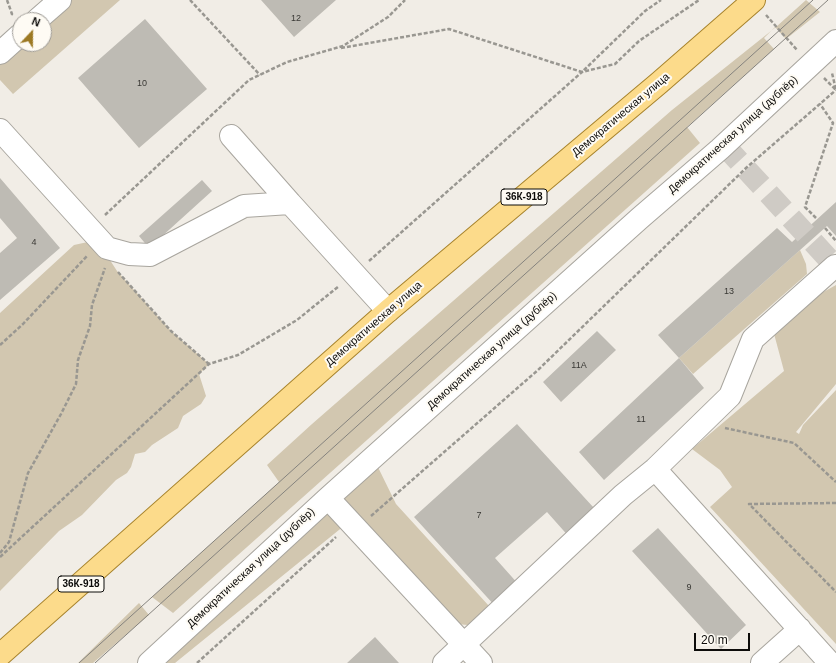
<!DOCTYPE html>
<meta charset="utf-8">
<style>
body{margin:0}
#map{position:relative;width:836px;height:663px;overflow:hidden;background:#f1ede6;font-family:Arial,sans-serif}
canvas{display:block}
.north{position:absolute;left:12px;top:12px;width:40px;height:40px;box-sizing:border-box;background:#fefbf4;border:1px solid #9e9b96;border-radius:50%;rotate:22deg;font-size:11px;font-weight:700;line-height:16px;text-align:center;color:#0d0c0a}
.north::after{content:'';display:block;margin:auto;width:14px;height:18px;background:#9c7924;clip-path:polygon(50% 0,100% 100%,50% 72%,0 100%)}
.scale{position:absolute;left:694px;top:633px;width:56px;height:18px;box-sizing:border-box;border:2px solid #0d0c0a;border-top:0;padding-left:5px;font-size:12px;line-height:14px;white-space:nowrap;color:#0d0c0a;-webkit-text-stroke:3px #fefbf4;paint-order:stroke}
</style>
<div id="map">
<canvas width="836" height="663"></canvas>
<div class="north">N</div>
<div class="scale">20 m</div>
</div>
<script>
const ctx = document.querySelector('canvas').getContext('2d');
ctx.lineJoin = 'round';
function fillPath(path, color) { ctx.fillStyle = color; ctx.fill(path, 'evenodd'); }
const toPath = rows => new Path2D(rows.map(r => 'M' + r).join(''));
function stroke(path, color, width, dash) { ctx.strokeStyle = color; ctx.lineWidth = width; ctx.lineCap = dash ? 'butt' : 'round'; ctx.setLineDash(dash || []); ctx.stroke(path); }
function drawText(font, color, halo, rows, align = 'center') {
  ctx.font = font + ' Arial,sans-serif'; ctx.lineWidth = 4; ctx.setLineDash([]); ctx.textBaseline = 'middle'; ctx.strokeStyle = halo; ctx.fillStyle = color; for (const [text, x, y, turn = 0] of rows) {
    ctx.save(); ctx.translate(x, y); ctx.rotate((+turn || 0) * Math.PI / 180); ctx.textAlign = isNaN(turn) ? turn : align; if (halo) ctx.strokeText(text, 0, 0); ctx.fillText(text, 0, 0); ctx.restore();
  }
}
fillPath(toPath([
 [63,0,120,0,13,94,0,80,0,53,20,44,44,44,44,20],
 [806,0,820,12,786,39,775,27,764,38,774,49,687,127,700,143,173,613,152,597,279,482,267,465,312,424,672,110,776,27],
 [97,240,117,271,171,331,209,364,199,374,206,396,201,404,183,416,178,428,152,445,145,452,135,454,131,467,127,473,116,480,82,515,59,531,0,591,0,313,74,245],
 [800,250,806,264,807,274,693,374,679,358],
 [836,285,836,384,796,432,799,434,803,425,836,390,836,644,710,507,732,487,720,470,692,449,784,371,773,330,818,295],
 [373,457,396,504,489,606,468,625,444,623,350,521,175,663,149,663],
 [139,603,149,615,93,663,78,663]
]), '#d2c7b0');
fillPath(toPath([
 [261,0,336,0,294,37],
 [145,19,207,89,139,148,78,78],
 [0,178,60,248,0,300,0,253,17,238,0,218],
 [202,180,212,191,149,248,139,236],
 [836,202,836,236,827,226,679,358,658,335,777,228,792,242],
 [597,331,616,350,561,402,543,382],
 [679,358,704,388,604,480,579,452],
 [517,424,594,508,571,539,547,512,495,558,520,586,496,607,414,517],
 [658,528,746,625,721,649,632,551],
 [375,637,399,663,347,663]
]), '#bebbb4');
stroke(toPath([
 [724,145,835,266]
]), '#cfcbc5', 22, [22, 11]);
const minor = toPath([
 [37,20,60,0],
 [0,53,20,35],
 [0,130,107,248,129,254,150,255,244,206,290,203,388,311],
 [231,136,290,203],
 [655,469,830,663],
 [328,498,481,663],
 [149,663,328,498,640,218,720,149,836,41],
 [444,663,623,495,655,469,730,396,753,339,835,266,836,267],
 [762,663,800,629]
]);
const major = toPath([
 [0,655,388,311,659,83,754,0]
]);
stroke(minor, '#a8a59e', 24);
stroke(major, '#a7832c', 24);
stroke(toPath([
 [7,0,12,14,10,16],
 [190,0,260,75],
 [766,15,797,50],
 [341,48,449,29,582,72,645,11,661,0],
 [824,78,836,90,832,73],
 [105,215,249,80,287,62,343,46,388,17,405,0],
 [816,218,805,207,833,123,820,104],
 [825,228,836,241],
 [369,261,582,72,615,64,639,41,699,0],
 [118,272,171,331,209,364],
 [0,345,23,324,87,256],
 [725,428,794,443,836,482],
 [836,503,749,504,836,592],
 [371,516,538,370,746,168,836,90],
 [0,553,9,542,28,473,61,414,76,384,78,360,90,326,92,305,105,268],
 [0,557,209,364,238,355,297,320,339,286],
 [197,663,336,537]
]), '#999791', 2.5, [4, 2]);
stroke(minor, '#fff', 22);
stroke(major, '#fcdb8b', 22);
stroke(toPath([
 [79,663,813,0],
 [95,663,828,0]
]), '#85837e', 1);
drawText('9px', '#393834', null, [
 ["12",296,19],
 ["10",142,84],
 ["4",34,243],
 ["13",729,292],
 ["11А",579,366],
 ["11",641,420],
 ["7",479,516],
 ["9",689,588]
]);
for (const [x, y, w] of [
 [524,197,46],
 [81,584,46]
]) { const box = new Path2D(); box.roundRect(x - w / 2, y - 8, w, 16, 3); ctx.fillStyle = '#fefbf4'; ctx.fill(box); stroke(box, '#0d0c0a', 1); }
drawText('bold 10px', '#0d0c0a', null, [
 ["36К-918",524,197],
 ["36К-918",81,584]
]);
drawText('11px', '#0d0c0a', '#fefbf4', [
 ["Демократическая улица",621,115,-40],
 ["Демократическая улица (дублёр)",733,135,-42],
 ["Демократическая улица",374,324,-41],
 ["Демократическая улица (дублёр)",492,351,-42],
 ["Демократическая улица (дублёр)",251,568,-43]
]);
</script>
